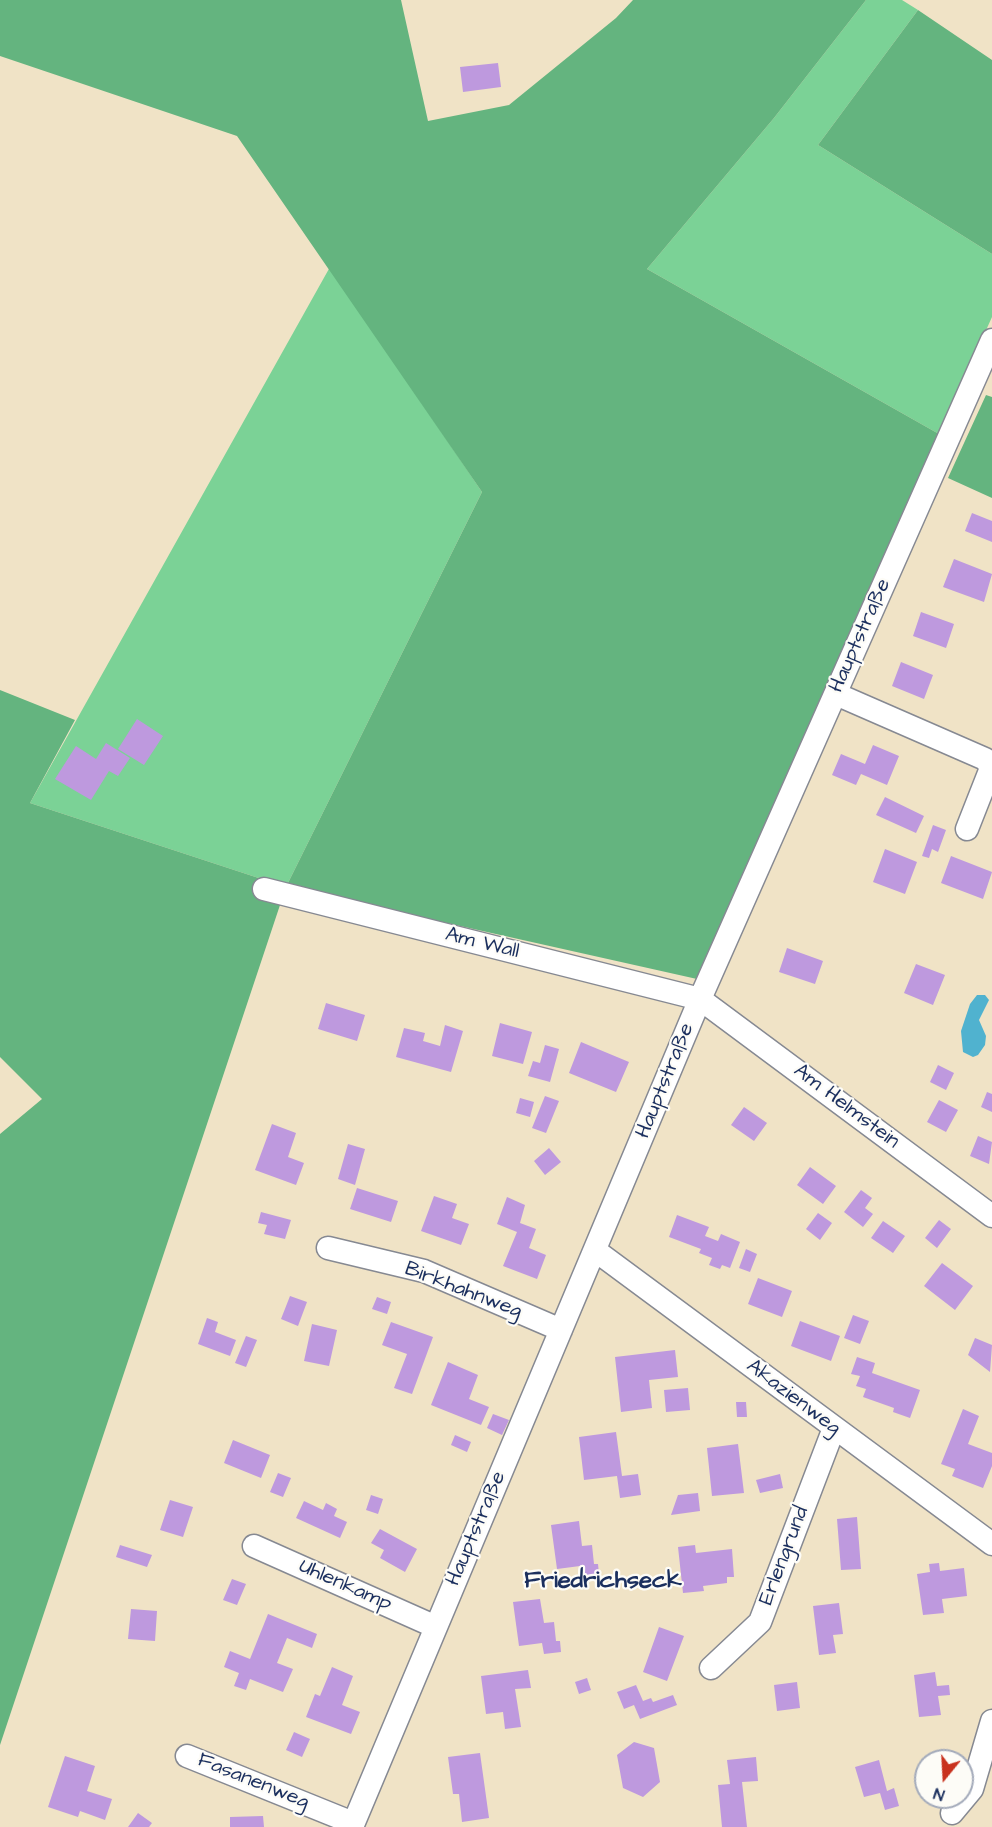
<!DOCTYPE html>
<meta charset="utf-8">
<style>
body{margin:0}
#map{position:relative;width:992px;height:1827px;overflow:hidden;background:#f0e3c6;font-family:"Architects Daughter",sans-serif}
canvas{display:block}
.north{position:absolute;left:914px;top:1749px;width:60px;height:60px;box-sizing:border-box;background:#fdfcf7;border:2px solid #a3aaba;border-radius:50%;rotate:198deg;font-size:16px;font-weight:700;line-height:24px;text-align:center;color:#1b2f5e}
.north::after{content:'';display:block;margin:auto;width:21px;height:27px;background:#c8321e;clip-path:polygon(50% 0,100% 100%,50% 72%,0 100%)}
</style>
<div id="map">
<canvas width="992" height="1827"></canvas>
<div class="north">N</div>
</div>
<script>
const ctx = document.querySelector('canvas').getContext('2d');
ctx.lineJoin = 'round';
function fillPath(path, color) { ctx.fillStyle = color; ctx.fill(path, 'evenodd'); }
const toPath = rows => new Path2D(rows.map(r => 'M' + r).join(''));
function stroke(path, color, width, dash) { ctx.strokeStyle = color; ctx.lineWidth = width; ctx.lineCap = dash ? 'butt' : 'round'; ctx.setLineDash(dash || []); ctx.stroke(path); }
function drawText(font, color, halo, rows, align = 'center') {
  ctx.font = font + ' "Architects Daughter",sans-serif'; ctx.lineWidth = 4.5; ctx.setLineDash([]); ctx.textBaseline = 'middle'; ctx.strokeStyle = halo; ctx.fillStyle = color; for (const [text, x, y, turn = 0] of rows) {
    ctx.save(); ctx.translate(x, y); ctx.rotate((+turn || 0) * Math.PI / 180); ctx.textAlign = isNaN(turn) ? turn : align; if (halo) ctx.strokeText(text, 0, 0); ctx.fillText(text, 0, 0); ctx.restore();
  }
}
fillPath(toPath([
 [866,0,902,0,918,10,818,145,992,254,992,317,939,434,647,269,774,118],
 [330,267,482,492,286,887,30,803]
]), '#7bd296');
fillPath(toPath([
 [0,0,401,0,428,121,509,105,616,18,633,0,866,0,774,118,647,269,939,434,697,979,286,887,0,1745,0,1134,42,1099,0,1057,0,690,75,720,30,803,286,887,482,492,237,136,0,56],
 [918,10,992,60,992,254,818,145],
 [986,395,992,397,992,498,948,478]
]), '#64b47f');
fillPath(toPath([
 [977,995,985,995,989,1000,979,1020,986,1036,985,1045,978,1055,973,1057,963,1052,961,1031,970,1004]
]), '#50b2cf');
fillPath(toPath([
 [498,63,501,87,463,92,460,67],
 [972,513,992,521,992,542,965,531],
 [954,559,992,574,984,602,943,587],
 [921,612,954,624,946,648,913,636],
 [901,662,933,675,924,699,892,686],
 [137,719,163,736,144,765,118,749],
 [106,743,130,758,118,776,109,771,91,800,55,779,76,746,96,759],
 [873,745,899,756,887,785,861,774,856,785,832,775,841,754,865,764],
 [885,797,924,816,916,833,876,815],
 [933,825,946,830,938,852,932,849,929,858,922,856],
 [885,849,917,862,905,894,873,882],
 [951,856,992,872,983,899,941,883],
 [787,948,823,961,815,984,779,972],
 [916,964,945,975,933,1005,904,993],
 [326,1003,365,1015,357,1041,318,1029],
 [500,1023,532,1032,523,1064,492,1056],
 [445,1025,463,1031,451,1072,396,1057,404,1028,425,1033,423,1041,440,1046],
 [581,1042,629,1062,616,1092,569,1073],
 [545,1045,559,1049,550,1082,528,1076,533,1061,540,1063],
 [938,1065,954,1073,946,1090,930,1082],
 [987,1092,992,1094,992,1112,981,1107],
 [545,1096,559,1101,546,1133,532,1128],
 [520,1098,534,1102,530,1117,516,1113],
 [939,1100,958,1110,946,1132,927,1122],
 [744,1107,767,1123,754,1141,731,1125],
 [272,1124,296,1133,288,1157,304,1163,296,1185,255,1170],
 [978,1136,992,1142,989,1164,970,1156],
 [348,1144,365,1149,355,1185,338,1179],
 [549,1148,561,1162,545,1175,534,1161],
 [810,1167,836,1186,823,1204,797,1185],
 [357,1188,398,1201,391,1222,350,1209],
 [861,1190,872,1198,865,1208,873,1214,863,1227,844,1212],
 [434,1196,457,1204,452,1218,469,1224,461,1245,421,1231],
 [507,1197,525,1205,520,1223,536,1229,529,1248,546,1255,537,1279,503,1266,517,1232,497,1224],
 [261,1212,291,1220,285,1239,264,1234,267,1225,258,1223],
 [818,1213,832,1223,820,1240,806,1229],
 [677,1215,709,1227,705,1236,718,1241,721,1234,740,1242,730,1268,722,1265,720,1269,709,1265,712,1258,699,1253,701,1249,669,1237],
 [939,1220,951,1229,937,1248,925,1238],
 [883,1221,905,1236,893,1253,871,1238],
 [746,1249,757,1254,750,1272,739,1268],
 [942,1263,973,1286,955,1310,924,1286],
 [758,1278,792,1291,782,1317,748,1304],
 [290,1296,307,1302,298,1326,281,1319],
 [377,1297,391,1302,387,1314,372,1309],
 [853,1315,869,1321,860,1344,844,1338],
 [207,1318,218,1322,215,1332,236,1340,230,1356,198,1344],
 [800,1321,840,1336,831,1361,791,1346],
 [391,1322,433,1337,412,1394,394,1388,407,1354,382,1345],
 [312,1324,337,1330,329,1366,304,1361],
 [246,1336,257,1340,246,1367,235,1363],
 [975,1338,992,1345,990,1372,968,1355],
 [675,1350,678,1377,649,1380,652,1408,621,1412,615,1357],
 [857,1357,875,1363,872,1373,920,1390,910,1418,893,1412,894,1408,863,1397,866,1389,856,1386,860,1376,851,1374],
 [448,1362,478,1375,469,1399,489,1407,481,1425,431,1405],
 [688,1388,690,1410,666,1412,664,1390],
 [736,1402,746,1402,747,1417,737,1417],
 [963,1409,979,1416,968,1444,992,1453,992,1466,983,1488,952,1476,955,1469,941,1464],
 [493,1414,509,1420,502,1435,487,1428],
 [616,1432,622,1476,638,1474,641,1495,620,1498,617,1476,584,1480,579,1437],
 [455,1435,471,1442,467,1452,451,1445],
 [233,1440,270,1455,261,1478,224,1463],
 [738,1444,744,1493,712,1496,707,1448],
 [278,1473,291,1478,283,1497,270,1492],
 [780,1474,783,1488,760,1493,756,1480],
 [698,1493,700,1511,671,1515,678,1495],
 [371,1495,383,1499,378,1514,366,1510],
 [170,1500,193,1507,183,1537,160,1530],
 [304,1501,323,1510,326,1503,337,1509,334,1516,347,1522,340,1538,296,1518],
 [857,1517,861,1569,841,1570,837,1519],
 [579,1521,582,1546,592,1545,594,1564,598,1564,599,1574,582,1577,580,1566,557,1569,551,1525],
 [380,1529,417,1549,405,1572,380,1558,384,1550,371,1543],
 [120,1545,152,1555,147,1567,116,1557],
 [695,1545,696,1553,732,1549,734,1577,727,1577,727,1583,703,1586,704,1591,683,1593,678,1547],
 [939,1563,940,1571,964,1568,967,1596,942,1599,944,1613,923,1615,917,1574,930,1572,929,1564],
 [232,1579,246,1584,237,1605,223,1600],
 [540,1599,544,1623,554,1622,556,1641,560,1641,561,1652,544,1654,542,1643,519,1646,513,1602],
 [839,1603,843,1634,833,1635,836,1653,819,1655,813,1606],
 [131,1609,157,1611,155,1641,128,1639],
 [268,1614,317,1634,312,1648,287,1638,277,1663,293,1669,283,1692,250,1679,246,1690,234,1686,239,1673,224,1667,230,1651,250,1659],
 [659,1627,684,1636,667,1681,643,1672],
 [332,1667,353,1676,342,1705,360,1712,351,1734,306,1717,315,1694,320,1696],
 [528,1670,531,1688,515,1689,521,1727,505,1729,503,1712,486,1714,481,1676],
 [935,1672,937,1686,949,1685,950,1695,938,1696,941,1715,919,1717,914,1675],
 [587,1678,591,1690,579,1694,575,1682],
 [797,1682,800,1708,777,1711,774,1685],
 [636,1685,643,1701,651,1698,653,1702,673,1695,677,1705,640,1719,634,1705,624,1709,617,1692],
 [294,1732,310,1739,302,1757,286,1750],
 [634,1742,654,1748,660,1782,643,1797,623,1788,617,1755],
 [480,1753,489,1818,462,1822,459,1794,453,1794,448,1757],
 [65,1756,95,1766,87,1791,112,1799,105,1820,80,1811,78,1817,48,1807],
 [756,1757,758,1781,742,1782,747,1827,722,1827,718,1785,730,1784,727,1760],
 [879,1760,887,1791,894,1788,899,1806,885,1810,880,1793,864,1797,855,1767],
 [138,1813,152,1823,149,1827,128,1827],
 [263,1816,264,1827,230,1827,230,1817]
]), '#be99de');
const street = toPath([
 [836,694,985,759,992,768],
 [967,829,991,768],
 [264,889,700,999,992,1216],
 [328,1248,424,1271,561,1330],
 [596,1251,992,1544],
 [254,1546,436,1627],
 [711,1668,760,1622,834,1428],
 [187,1756,353,1823],
 [952,1813,972,1789,992,1721],
 [352,1827,700,999,992,340]
]);
stroke(street, '#868992', 25);
stroke(street, '#fff', 22);
drawText('21px', '#1b2f5e', '#fdfcf7', [
 ["Hauptstraße",861,636,-66],
 ["Am Wall",482,944,14],
 ["Hauptstraße",666,1081,-68],
 ["Am Helmstein",846,1107,37],
 ["Birkhahnweg",463,1291,21],
 ["Akazienweg",793,1398,37],
 ["Hauptstraße",477,1529,-67],
 ["Erlengrund",785,1556,-69],
 ["Uhlenkamp",345,1586,24],
 ["Fasanenweg",253,1782,22]
]);
drawText('bold 24px', '#1b2f5e', '#fdfcf7', [
 ["Friedrichseck",603,1582]
]);
</script>
